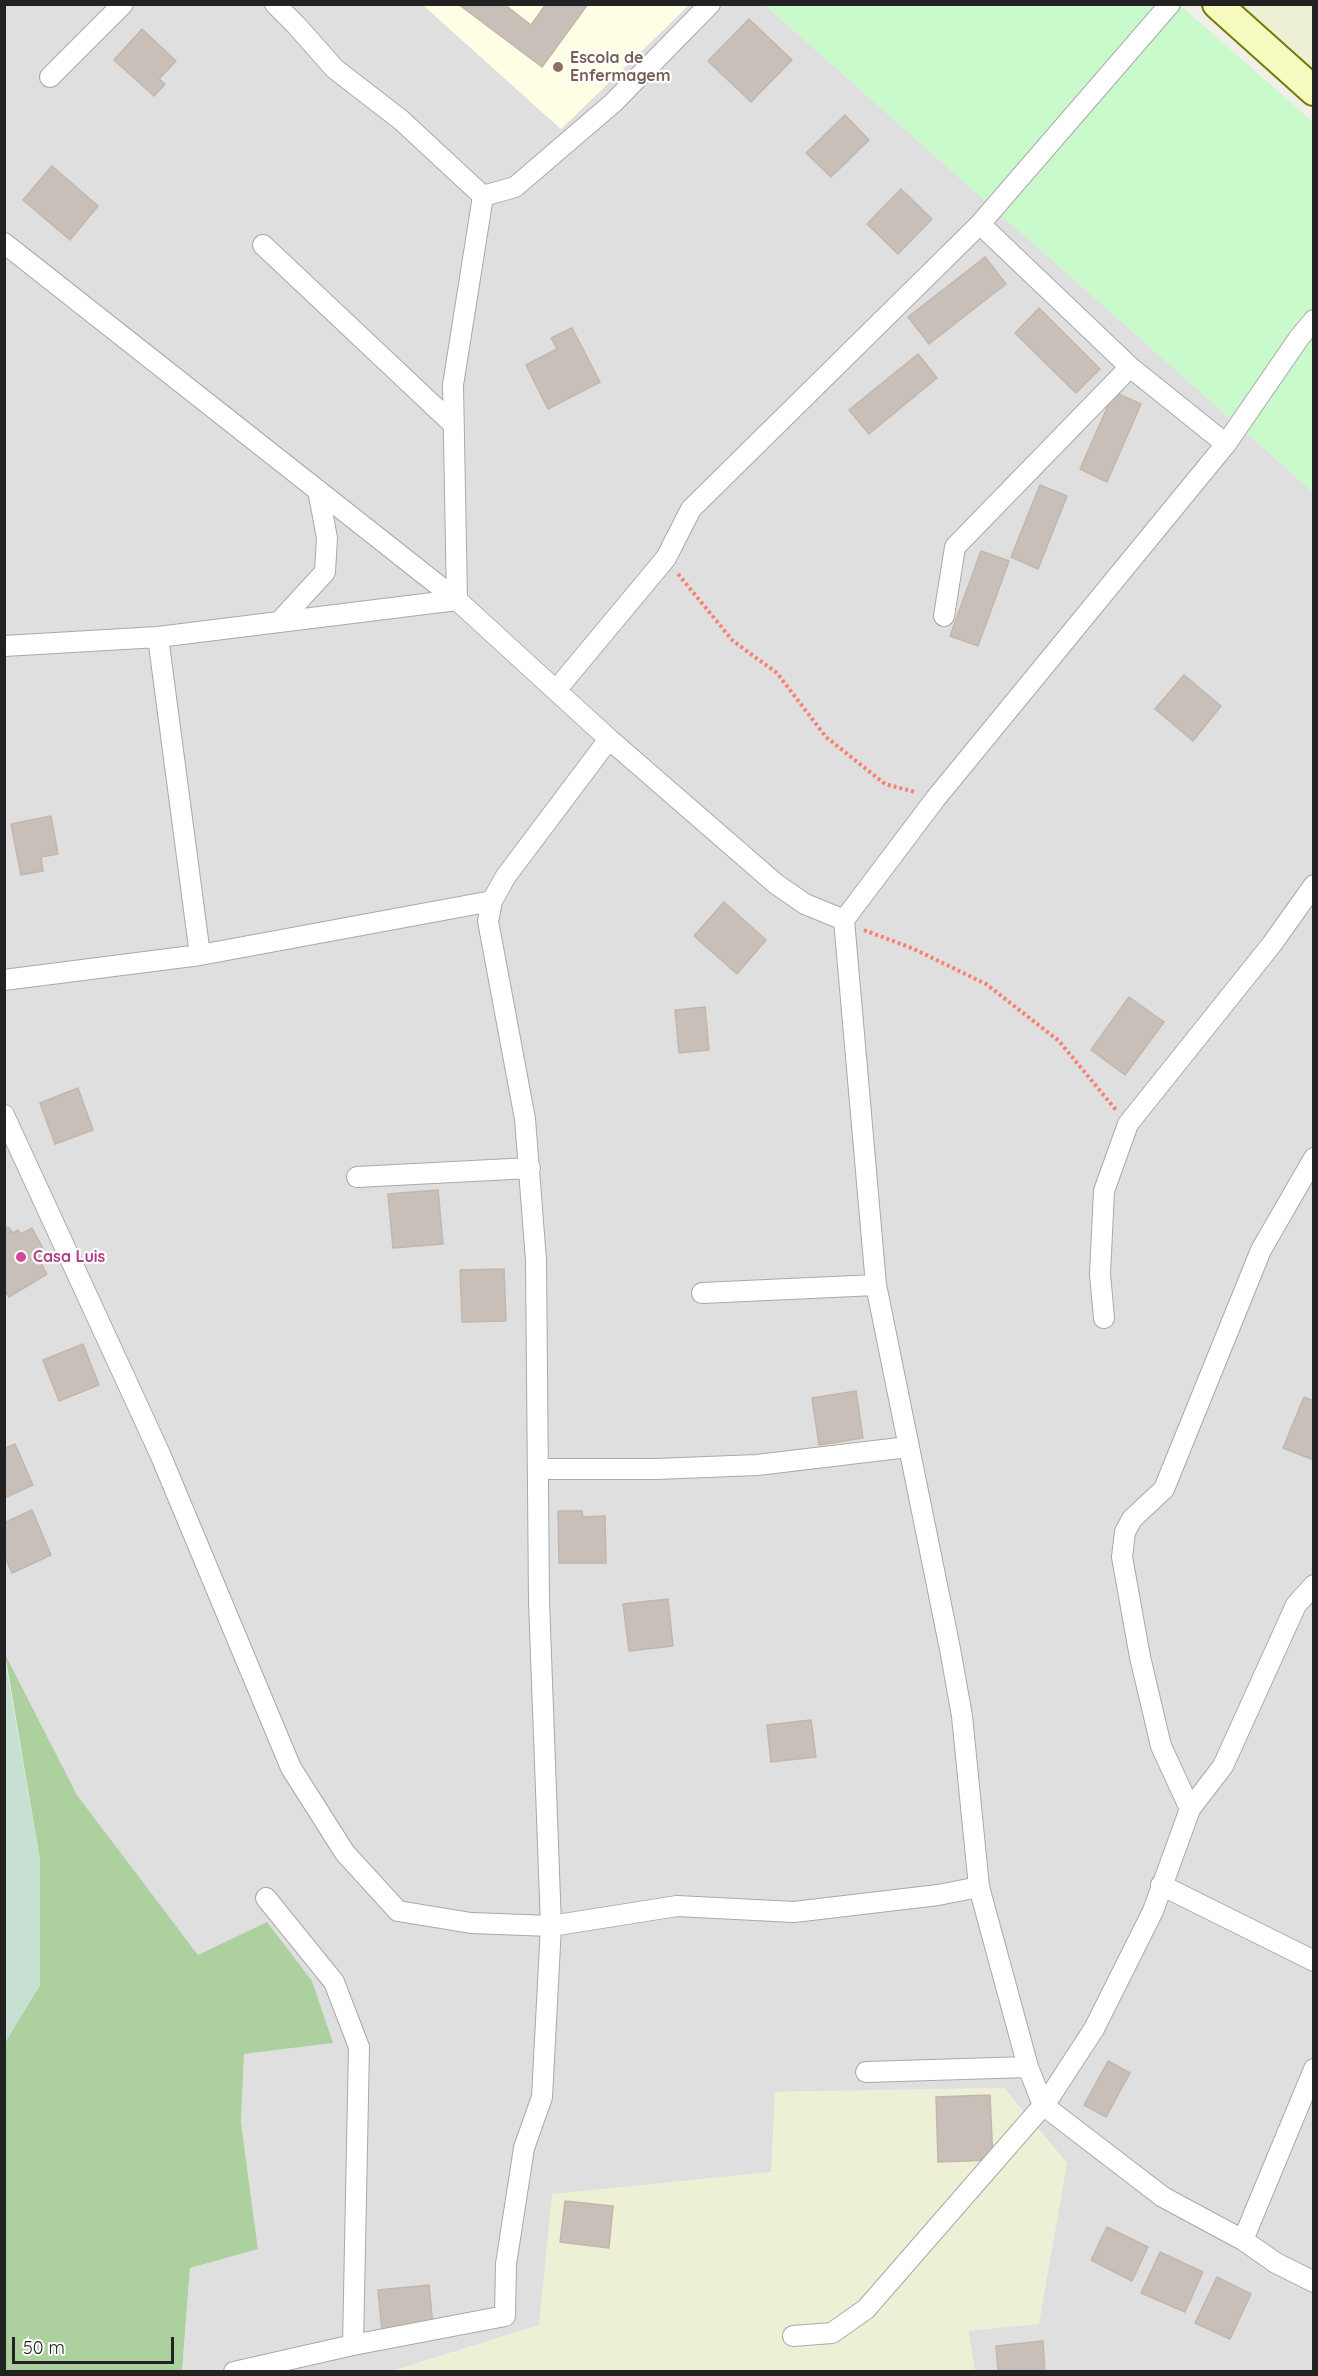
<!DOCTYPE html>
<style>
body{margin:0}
#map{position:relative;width:1318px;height:2376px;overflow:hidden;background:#f2efe9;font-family:Quicksand,sans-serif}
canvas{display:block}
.frame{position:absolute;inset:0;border:6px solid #222;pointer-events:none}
.scale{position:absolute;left:12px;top:2337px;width:162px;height:27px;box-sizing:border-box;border:3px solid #222;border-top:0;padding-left:8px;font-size:18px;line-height:21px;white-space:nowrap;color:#222;-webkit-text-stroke:4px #fff;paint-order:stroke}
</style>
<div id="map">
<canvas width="1318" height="2376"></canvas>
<div class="frame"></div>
<div class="scale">50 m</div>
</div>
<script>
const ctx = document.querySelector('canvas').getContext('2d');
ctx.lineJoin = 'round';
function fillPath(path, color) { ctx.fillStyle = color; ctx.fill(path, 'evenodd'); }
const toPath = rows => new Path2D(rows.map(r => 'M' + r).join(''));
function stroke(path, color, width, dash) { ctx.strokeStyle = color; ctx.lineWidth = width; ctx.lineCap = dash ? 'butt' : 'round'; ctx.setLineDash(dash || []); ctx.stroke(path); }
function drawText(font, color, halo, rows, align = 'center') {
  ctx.font = font + ' Quicksand,sans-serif'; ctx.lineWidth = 4.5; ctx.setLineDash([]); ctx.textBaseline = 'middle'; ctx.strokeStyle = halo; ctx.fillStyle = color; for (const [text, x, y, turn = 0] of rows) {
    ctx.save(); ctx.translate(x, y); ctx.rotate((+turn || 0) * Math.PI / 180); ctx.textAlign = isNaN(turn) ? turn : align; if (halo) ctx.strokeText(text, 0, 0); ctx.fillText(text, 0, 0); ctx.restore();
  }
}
fillPath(toPath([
 [4,5,423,5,561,129,689,5,765,5,1313,492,1313,2371,975,2371,968,2330,1067,2163,1004,2088,775,2092,772,2172,553,2195,539,2325,392,2371,182,2371,190,2268,258,2248,241,2122,244,2054,332,2043,198,1955,77,1795,5,1654]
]), '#e0dfdf');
fillPath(toPath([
 [423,5,689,5,561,129]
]), '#ffffe5');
fillPath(toPath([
 [1236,5,1313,5,1313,74],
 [1004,2088,1067,2163,1039,2324,968,2331,975,2371,392,2372,539,2325,552,2194,771,2172,775,2092]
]), '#eef0d5');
fillPath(toPath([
 [5,1654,77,1795,198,1955,267,1922,312,1981,333,2043,244,2054,241,2122,258,2249,190,2268,182,2371,5,2371,4,2043,40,1985,40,1860]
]), '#add19e');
fillPath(toPath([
 [4,1654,40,1860,40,1985,5,2043]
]), '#c6e0d4');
fillPath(toPath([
 [765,5,1180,5,1313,122,1313,492]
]), '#c8facc');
const building = toPath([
 [458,4,504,4,531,25,546,4,588,4,542,67,458,4],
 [749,19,792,60,751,102,708,61,749,19],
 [142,29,176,61,159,79,165,84,154,96,114,60,142,29],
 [845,115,869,140,831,177,806,153,845,115],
 [52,166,98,206,70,240,23,200,52,166],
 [901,189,932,219,898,254,867,224,901,189],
 [985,257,1006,284,929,344,908,317,985,257],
 [1039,308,1100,369,1076,393,1015,333,1039,308],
 [572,328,600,382,548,409,526,365,557,349,551,338,572,328],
 [918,354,937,378,869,434,849,410,918,354],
 [1114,392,1141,404,1107,482,1080,469,1114,392],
 [1040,485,1067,496,1038,569,1011,557,1040,485],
 [981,551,1009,561,978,646,950,636,981,551],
 [1184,675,1221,706,1193,741,1155,709,1184,675],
 [51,816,58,854,41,857,43,871,21,875,11,824,51,816],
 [724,902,766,940,737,974,694,936,724,902],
 [1129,997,1164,1022,1125,1075,1091,1050,1129,997],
 [705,1007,709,1050,679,1053,675,1010,705,1007],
 [78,1088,93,1130,55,1144,40,1103,78,1088],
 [438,1190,443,1244,393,1248,388,1194,438,1190],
 [8,1227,13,1233,18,1230,21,1234,32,1228,46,1254,38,1258,47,1274,9,1297,4,1289,4,1229,8,1227],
 [504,1269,506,1321,462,1322,460,1270,504,1269],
 [83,1344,99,1385,59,1401,43,1360,83,1344],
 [856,1391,863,1438,819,1445,812,1398,856,1391],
 [1304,1397,1314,1401,1314,1460,1283,1448,1304,1397],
 [15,1444,33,1485,4,1498,4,1449,15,1444],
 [32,1510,51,1555,12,1573,4,1555,4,1523,32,1510],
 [558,1511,582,1511,583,1517,605,1516,606,1563,559,1563,558,1511],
 [668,1599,673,1646,629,1651,623,1604,668,1599],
 [811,1720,816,1757,771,1762,767,1725,811,1720],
 [1108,2061,1130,2073,1106,2117,1084,2105,1108,2061],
 [990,2095,993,2160,938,2162,936,2097,990,2095],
 [565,2201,613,2206,609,2248,560,2242,565,2201],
 [1107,2227,1148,2247,1132,2281,1091,2260,1107,2227],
 [1160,2252,1203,2272,1185,2312,1141,2293,1160,2252],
 [1217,2277,1251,2294,1230,2339,1195,2323,1217,2277],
 [429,2285,433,2327,382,2333,378,2290,429,2285],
 [1043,2341,1045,2372,998,2372,996,2346,1043,2341]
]);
fillPath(building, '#c7bfb8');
stroke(building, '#c4b6ab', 1.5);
const street = toPath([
 [275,4,296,25,335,69,401,120,483,196],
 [50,77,123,4],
 [483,196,515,187,613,103,710,4],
 [980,224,1130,367,1226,444],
 [4,243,457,600,609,739,776,884,805,904,844,920],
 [263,245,454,425],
 [1314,320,1299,338,1226,444,936,798,844,920,876,1285,950,1649,962,1716,979,1887,1028,2067,1043,2105,1163,2197,1243,2240,1276,2263,1314,2282],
 [457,600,453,385,483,196],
 [944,616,955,547,1130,367],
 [280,621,325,572,327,538,318,490],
 [158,637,200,955],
 [4,646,158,637,457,600],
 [557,689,666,558,691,509,980,224,1170,4],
 [4,980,200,955,492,901],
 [4,1115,160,1454,291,1768,345,1853,398,1911,471,1923,551,1926,677,1906,794,1912,938,1895,979,1887],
 [357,1177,530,1168],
 [702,1293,876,1285],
 [1104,1318,1100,1274,1104,1191,1128,1124,1272,944,1314,885],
 [539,1469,656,1469,757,1465,908,1447],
 [1190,1809,1161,1746,1140,1657,1122,1557,1125,1532,1132,1519,1164,1489,1261,1250,1314,1158],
 [1161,1885,1314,1961],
 [266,1898,334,1982,359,2047,353,2345],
 [866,2072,1028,2067],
 [1243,2240,1314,2069],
 [793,2336,832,2333,866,2309,1047,2101,1094,2029,1153,1911,1190,1809,1223,1766,1296,1605,1314,1585],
 [234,2372,353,2345,505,2316,506,2264,524,2148,542,2097,551,1926,539,1601,536,1260,525,1119,488,921,492,901,506,876,609,739]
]);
const secondary = toPath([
 [1217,4,1314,91]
]);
stroke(street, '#a9a9a9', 22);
stroke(secondary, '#707d05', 32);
stroke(toPath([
 [678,574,733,641,777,673,826,737,885,784,915,792],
 [864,930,914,949,986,984,1059,1041,1116,1110]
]), '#fa8072', 4, [3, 3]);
stroke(street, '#fff', 20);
stroke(secondary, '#f7fabf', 28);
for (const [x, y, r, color] of [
 [558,67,6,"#8d6e63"],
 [21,1257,6,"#d1479c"]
]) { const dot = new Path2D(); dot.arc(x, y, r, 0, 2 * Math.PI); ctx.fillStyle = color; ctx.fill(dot); stroke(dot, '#fff', 2); }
drawText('bold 16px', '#785e54', '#fff', [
 ["Escola de",570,58],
 ["Enfermagem",570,76]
], 'left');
drawText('bold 16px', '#b23c85', '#fff', [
 ["Casa Luis",33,1257]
], 'left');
</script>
